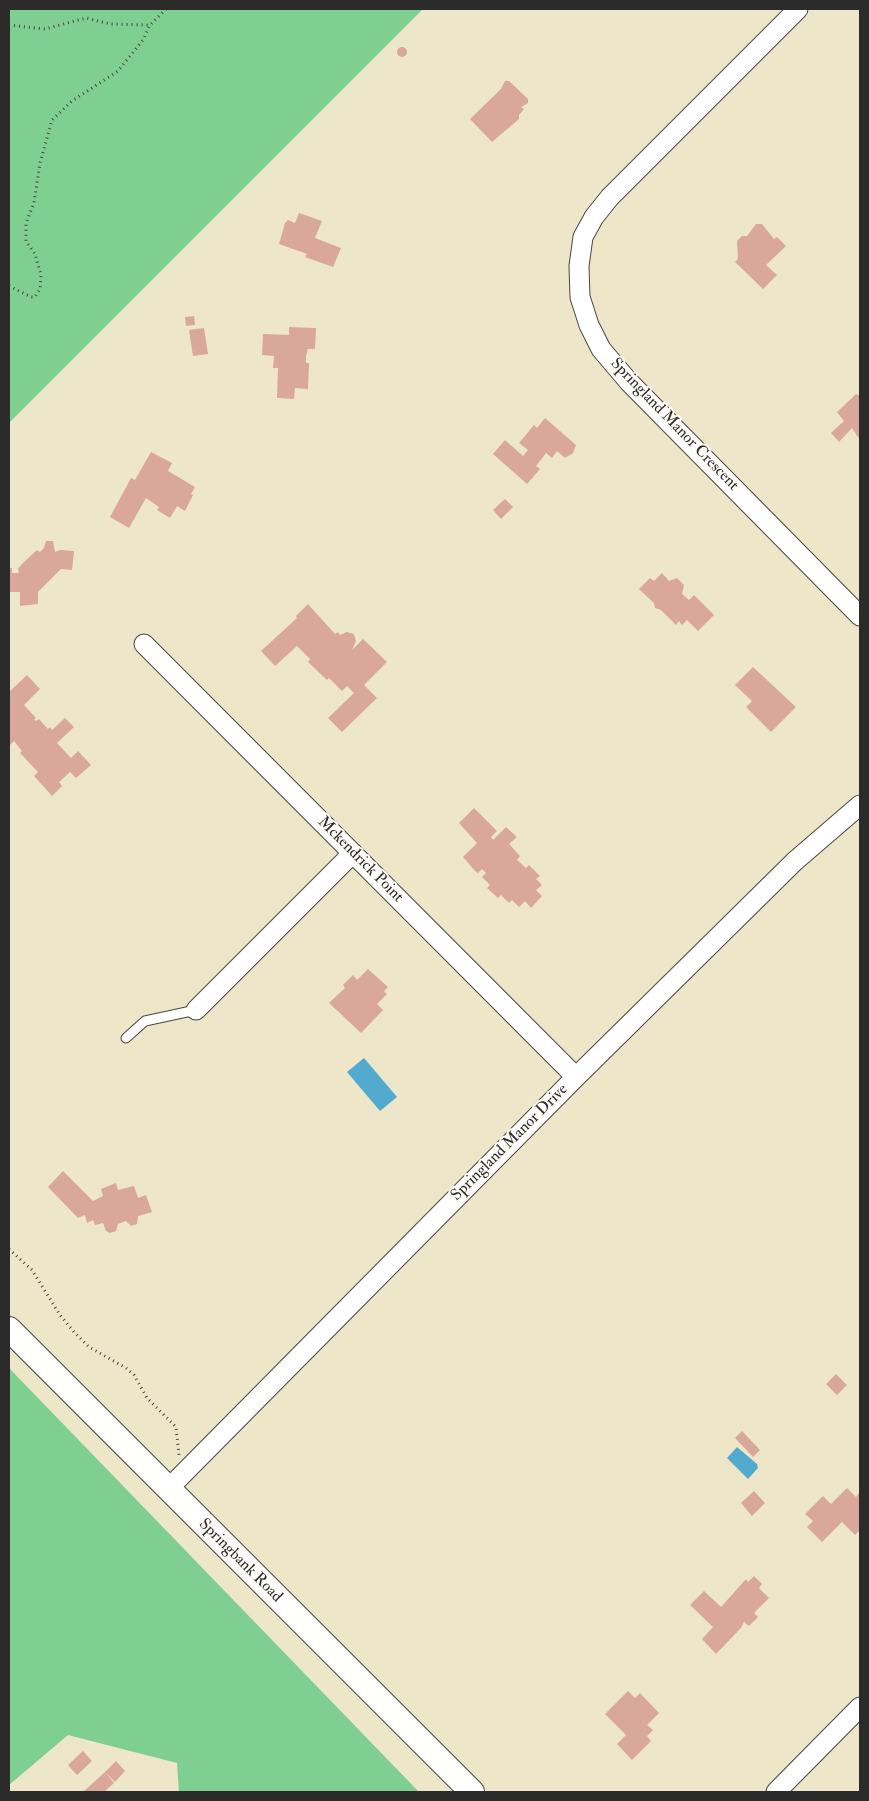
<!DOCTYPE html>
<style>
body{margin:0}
#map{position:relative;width:869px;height:1801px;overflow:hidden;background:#eee6c9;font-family:"IM FELL Double Pica",serif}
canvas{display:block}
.frame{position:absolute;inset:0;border:10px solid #2b2b2b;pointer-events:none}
</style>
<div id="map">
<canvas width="869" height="1801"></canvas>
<div class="frame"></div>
</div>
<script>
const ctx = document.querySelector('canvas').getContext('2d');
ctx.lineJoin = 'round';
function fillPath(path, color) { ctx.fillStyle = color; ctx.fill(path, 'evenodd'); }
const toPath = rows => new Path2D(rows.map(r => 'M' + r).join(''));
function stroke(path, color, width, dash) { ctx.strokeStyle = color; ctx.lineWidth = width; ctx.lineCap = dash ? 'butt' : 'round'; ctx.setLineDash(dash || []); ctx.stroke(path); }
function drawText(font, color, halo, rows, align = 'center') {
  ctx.font = font + ' "IM FELL Double Pica",serif'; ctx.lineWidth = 4; ctx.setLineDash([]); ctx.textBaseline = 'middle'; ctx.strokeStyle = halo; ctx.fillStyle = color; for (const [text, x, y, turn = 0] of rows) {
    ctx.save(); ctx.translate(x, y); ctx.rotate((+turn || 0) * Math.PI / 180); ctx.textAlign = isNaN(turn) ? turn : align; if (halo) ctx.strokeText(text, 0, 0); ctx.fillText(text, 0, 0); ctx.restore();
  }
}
fillPath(toPath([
 [9,9,423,9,9,423],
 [9,1368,419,1792,179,1792,177,1763,68,1735,9,1785]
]), '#7ecf90');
fillPath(toPath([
 [364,1058,397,1097,380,1111,347,1072],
 [737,1447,757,1464,758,1468,748,1479,727,1458]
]), '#52aacf');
fillPath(toPath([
 '397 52a5 5 0 1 1 10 0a5 5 0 1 1-10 0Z',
 [505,81,509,81,528,99,528,103,521,107,524,109,519,115,519,119,492,142,470,119,501,89],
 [299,213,322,221,315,238,341,248,333,267,305,257,307,254,279,244,285,223,288,220,295,223],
 [756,224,762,224,774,239,777,237,786,246,766,265,777,275,763,289,735,262,738,259,737,241,742,236,747,236],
 [194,316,195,325,186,326,185,317],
 [289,327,316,328,315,349,308,349,306,356,306,363,309,363,308,389,295,388,294,399,277,398,278,368,273,368,274,356,262,355,263,334,289,335],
 [204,328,208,354,193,356,189,330],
 [856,394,860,396,860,440,852,428,839,442,831,433,844,421,837,412],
 [545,418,576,445,573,453,565,458,557,451,552,458,546,453,536,466,540,469,527,484,493,454,505,440,523,456,528,450,519,443,534,425,537,428],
 [151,452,172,463,168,471,195,487,191,494,193,495,185,511,177,506,170,518,157,510,159,507,146,498,129,528,110,517,131,478,135,480],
 [505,499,513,507,501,519,493,510],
 [46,541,53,541,55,552,60,550,74,551,72,570,61,569,38,592,38,604,20,606,20,592,9,592,9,568,12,568,12,573,19,573,18,569,23,563,37,550,40,552,44,548],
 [662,573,669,581,677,578,684,585,682,594,689,600,694,595,714,615,698,631,687,620,682,625,679,621,676,625,661,610,655,608,654,603,639,589,650,578,654,581],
 [308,604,335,634,338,632,340,635,347,632,354,634,356,641,352,650,363,639,387,662,364,685,377,698,342,732,328,718,354,693,347,686,342,691,329,678,327,680,308,662,310,659,297,646,275,666,261,651,297,618,296,616],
 [753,667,796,707,771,732,746,707,752,701,735,685],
 [27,675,40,689,24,705,36,718,34,719,36,721,39,719,48,729,50,727,52,730,65,718,74,727,57,743,71,758,78,751,91,765,76,778,70,772,59,782,62,786,52,796,34,776,38,772,20,753,22,751,14,741,9,746,9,692],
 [474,808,497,831,491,837,493,840,506,827,517,837,509,844,520,856,517,860,526,868,529,865,540,876,536,879,542,885,536,890,542,896,531,908,525,901,519,907,512,900,509,903,501,895,498,898,487,888,490,885,482,877,486,873,482,869,478,873,475,871,463,857,477,843,459,823],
 [368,969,388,987,384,991,387,994,377,1004,383,1010,361,1033,329,1003,345,988,343,985,353,975,357,980],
 [63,1171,93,1201,103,1196,101,1189,116,1183,118,1190,134,1186,138,1198,146,1195,152,1212,138,1216,137,1224,131,1226,126,1221,118,1224,116,1231,110,1233,106,1231,103,1223,95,1225,93,1220,87,1223,85,1215,78,1218,48,1187],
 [836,1374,847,1385,837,1395,826,1384],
 [742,1431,760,1450,753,1457,735,1438],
 [847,1488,856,1497,860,1492,860,1530,855,1535,842,1522,822,1542,807,1527,813,1521,805,1514,823,1496,831,1504],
 [754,1491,765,1503,752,1516,741,1503],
 [754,1576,762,1584,759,1588,769,1598,754,1613,758,1617,749,1626,744,1622,741,1628,716,1654,702,1639,713,1627,690,1605,704,1591,721,1607,746,1579,748,1582],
 [628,1691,635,1698,640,1693,659,1713,647,1725,653,1730,647,1736,651,1741,632,1760,617,1744,626,1735,605,1714],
 [83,1751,92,1761,77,1775,68,1765],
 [116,1761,125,1771,115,1782,105,1772],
 [105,1772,114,1783,104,1792,83,1792]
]), '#daa79b');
const service = toPath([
 [126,1038,145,1021,196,1010]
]);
const minor = toPath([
 [798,9,610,197,594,217,583,237,579,266,580,297,589,325,601,349,629,382,860,616],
 [144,644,576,1077],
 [196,1010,353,853],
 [168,1489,576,1077,795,861,860,805],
 [776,1792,860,1707]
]);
const tertiary = toPath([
 [9,1329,472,1792]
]);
stroke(service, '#484743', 11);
stroke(minor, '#484743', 21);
stroke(tertiary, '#484743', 26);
stroke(toPath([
 [9,25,45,29,86,18,110,24,150,25],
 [9,286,31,297,35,297,40,289,41,275,35,254,26,241,26,223,34,203,40,163,52,120,72,101,118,71,143,40,150,25,166,9],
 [9,1249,32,1270,60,1315,74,1332,89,1347,126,1368,134,1375,147,1398,176,1427,179,1455]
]), '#484743', 3, [1, 4]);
stroke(service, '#fff', 9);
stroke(minor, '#fff', 19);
stroke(tertiary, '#fff', 24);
drawText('16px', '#2b2b2b', '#fdfcf7', [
 ["Springland Manor Crescent",674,425,46],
 ["Mckendrick Point",360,860,45],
 ["Springland Manor Drive",510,1143,-45],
 ["Springbank Road",240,1561,45]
]);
</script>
